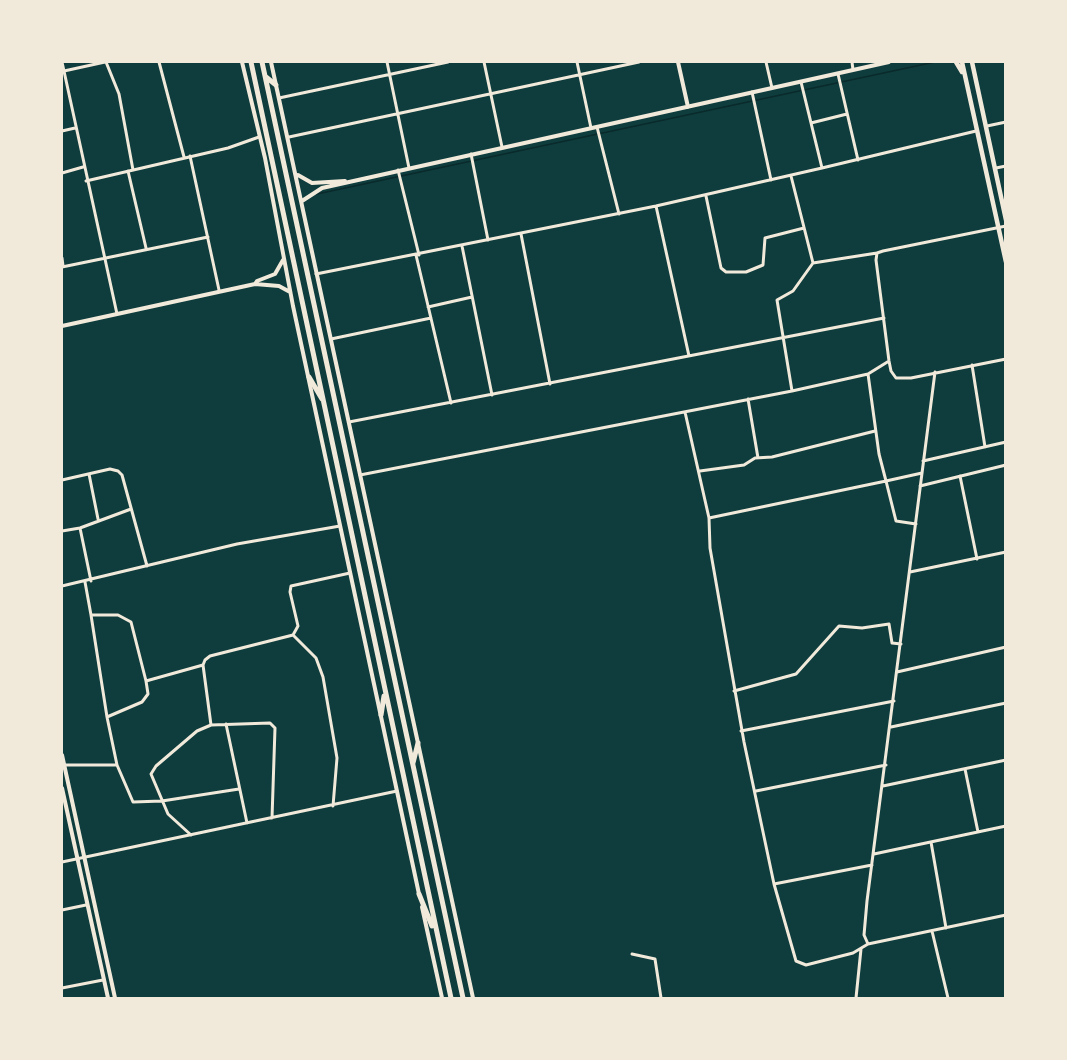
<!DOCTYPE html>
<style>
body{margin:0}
#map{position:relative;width:1067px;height:1060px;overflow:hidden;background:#0f3d3e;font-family:Mulish,sans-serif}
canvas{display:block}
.frame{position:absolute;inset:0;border:63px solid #f1e9da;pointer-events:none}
</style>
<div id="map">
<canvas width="1067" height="1060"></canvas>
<div class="frame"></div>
</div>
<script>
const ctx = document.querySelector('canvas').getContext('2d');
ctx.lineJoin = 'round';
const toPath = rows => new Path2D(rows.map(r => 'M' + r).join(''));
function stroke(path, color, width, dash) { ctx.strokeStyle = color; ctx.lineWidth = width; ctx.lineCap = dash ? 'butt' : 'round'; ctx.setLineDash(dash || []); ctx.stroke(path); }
stroke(toPath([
 [317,194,935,62]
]), '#0a2a2b', 1.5);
stroke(toPath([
 [62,62,117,314],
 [106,62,119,94,133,170],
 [159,62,184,157],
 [387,62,409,168],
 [484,62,502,147],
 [577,62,591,128],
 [766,62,772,88],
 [852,62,853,70],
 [64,71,105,62],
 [838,74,858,160],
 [752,92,771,180],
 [279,98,448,62],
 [811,123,847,114],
 [987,126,1006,122],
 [597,127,619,214],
 [62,131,75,128],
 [289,137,639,62],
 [471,154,488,240],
 [190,156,219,290],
 [822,168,976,131],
 [996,168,1006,166],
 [398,170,419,255],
 [128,171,146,248],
 [62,173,83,167],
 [791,176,813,263],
 [86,181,228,148,259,137],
 [706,196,721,268,726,272,746,272,763,265,765,238,804,228],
 [656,206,689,356],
 [1006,226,883,251,877,253,876,260,889,361,891,371,896,378,911,378,1006,359],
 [521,234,550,384],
 [462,246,492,395],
 [416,255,451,403],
 [62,258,63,266],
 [62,267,208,237],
 [316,274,656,206,822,168,801,82],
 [428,307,472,297],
 [331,339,431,318],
 [972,365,985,447],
 [792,391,777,300,793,291,813,263,877,253],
 [748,399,758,458],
 [685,412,709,518,710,548,744,742,774,884,796,961,806,965,853,953,868,944,1006,915],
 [349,422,884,318],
 [923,461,1006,442],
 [700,471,744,465,755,458,772,457,875,431],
 [89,474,98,519],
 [360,475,792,391,868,374,889,361],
 [960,476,977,559],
 [62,480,110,469,118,471,122,475,147,566],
 [920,486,1006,465],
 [709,518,886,481,879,454,868,374],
 [916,524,896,521,886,481,922,473],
 [80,528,91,581],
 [62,531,80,528,131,509],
 [910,572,1006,552],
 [85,582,91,615,118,615,131,622,146,681],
 [62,586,237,544,340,526],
 [91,615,107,717],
 [293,635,316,658,323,677,337,758,333,806],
 [897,672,1006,647],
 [734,691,796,674,839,626,862,628,889,624,892,643,901,644],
 [226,724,247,823],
 [211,725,270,723,275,728,272,818],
 [891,727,1006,703],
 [741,731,894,701],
 [64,765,117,765,107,717,142,702,148,694,146,681,203,665],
 [117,765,133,802,162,801,239,789],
 [965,769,978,832],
 [883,786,1006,760],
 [756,791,886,765],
 [191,835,168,814,151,774,156,766,197,731,211,725,203,665,205,660,210,656,293,635,298,626,290,592,291,586,350,573],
 [931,842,946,928],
 [874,854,1006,826],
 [62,862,397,791],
 [774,884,872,865],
 [62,910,86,905],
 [932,931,948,998],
 [868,944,864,935,867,901,935,372],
 [632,954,655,959,661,998],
 [62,988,103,980],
 [856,998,861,949]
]), '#f1e9da', 3);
stroke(toPath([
 [242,62,265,158,293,306,419,894],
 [271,62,473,998],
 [678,62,688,107],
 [298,175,312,183,345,181],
 [302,201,322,188,889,62],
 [255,284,257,281,275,274,283,260],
 [62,326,255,284,279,286,290,292],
 [62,755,115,998],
 [62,788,108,998],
 [422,907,442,998]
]), '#f1e9da', 4);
stroke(toPath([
 [956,62,962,72],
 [962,62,1006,262],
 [972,62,1006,220]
]), '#f1e9da', 4.5);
stroke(toPath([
 [251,62,451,998],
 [262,62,463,998],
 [266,77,276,85],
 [309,377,322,399],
 [381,715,384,696],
 [413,763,418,743],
 [419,894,432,926]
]), '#f1e9da', 5);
</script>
